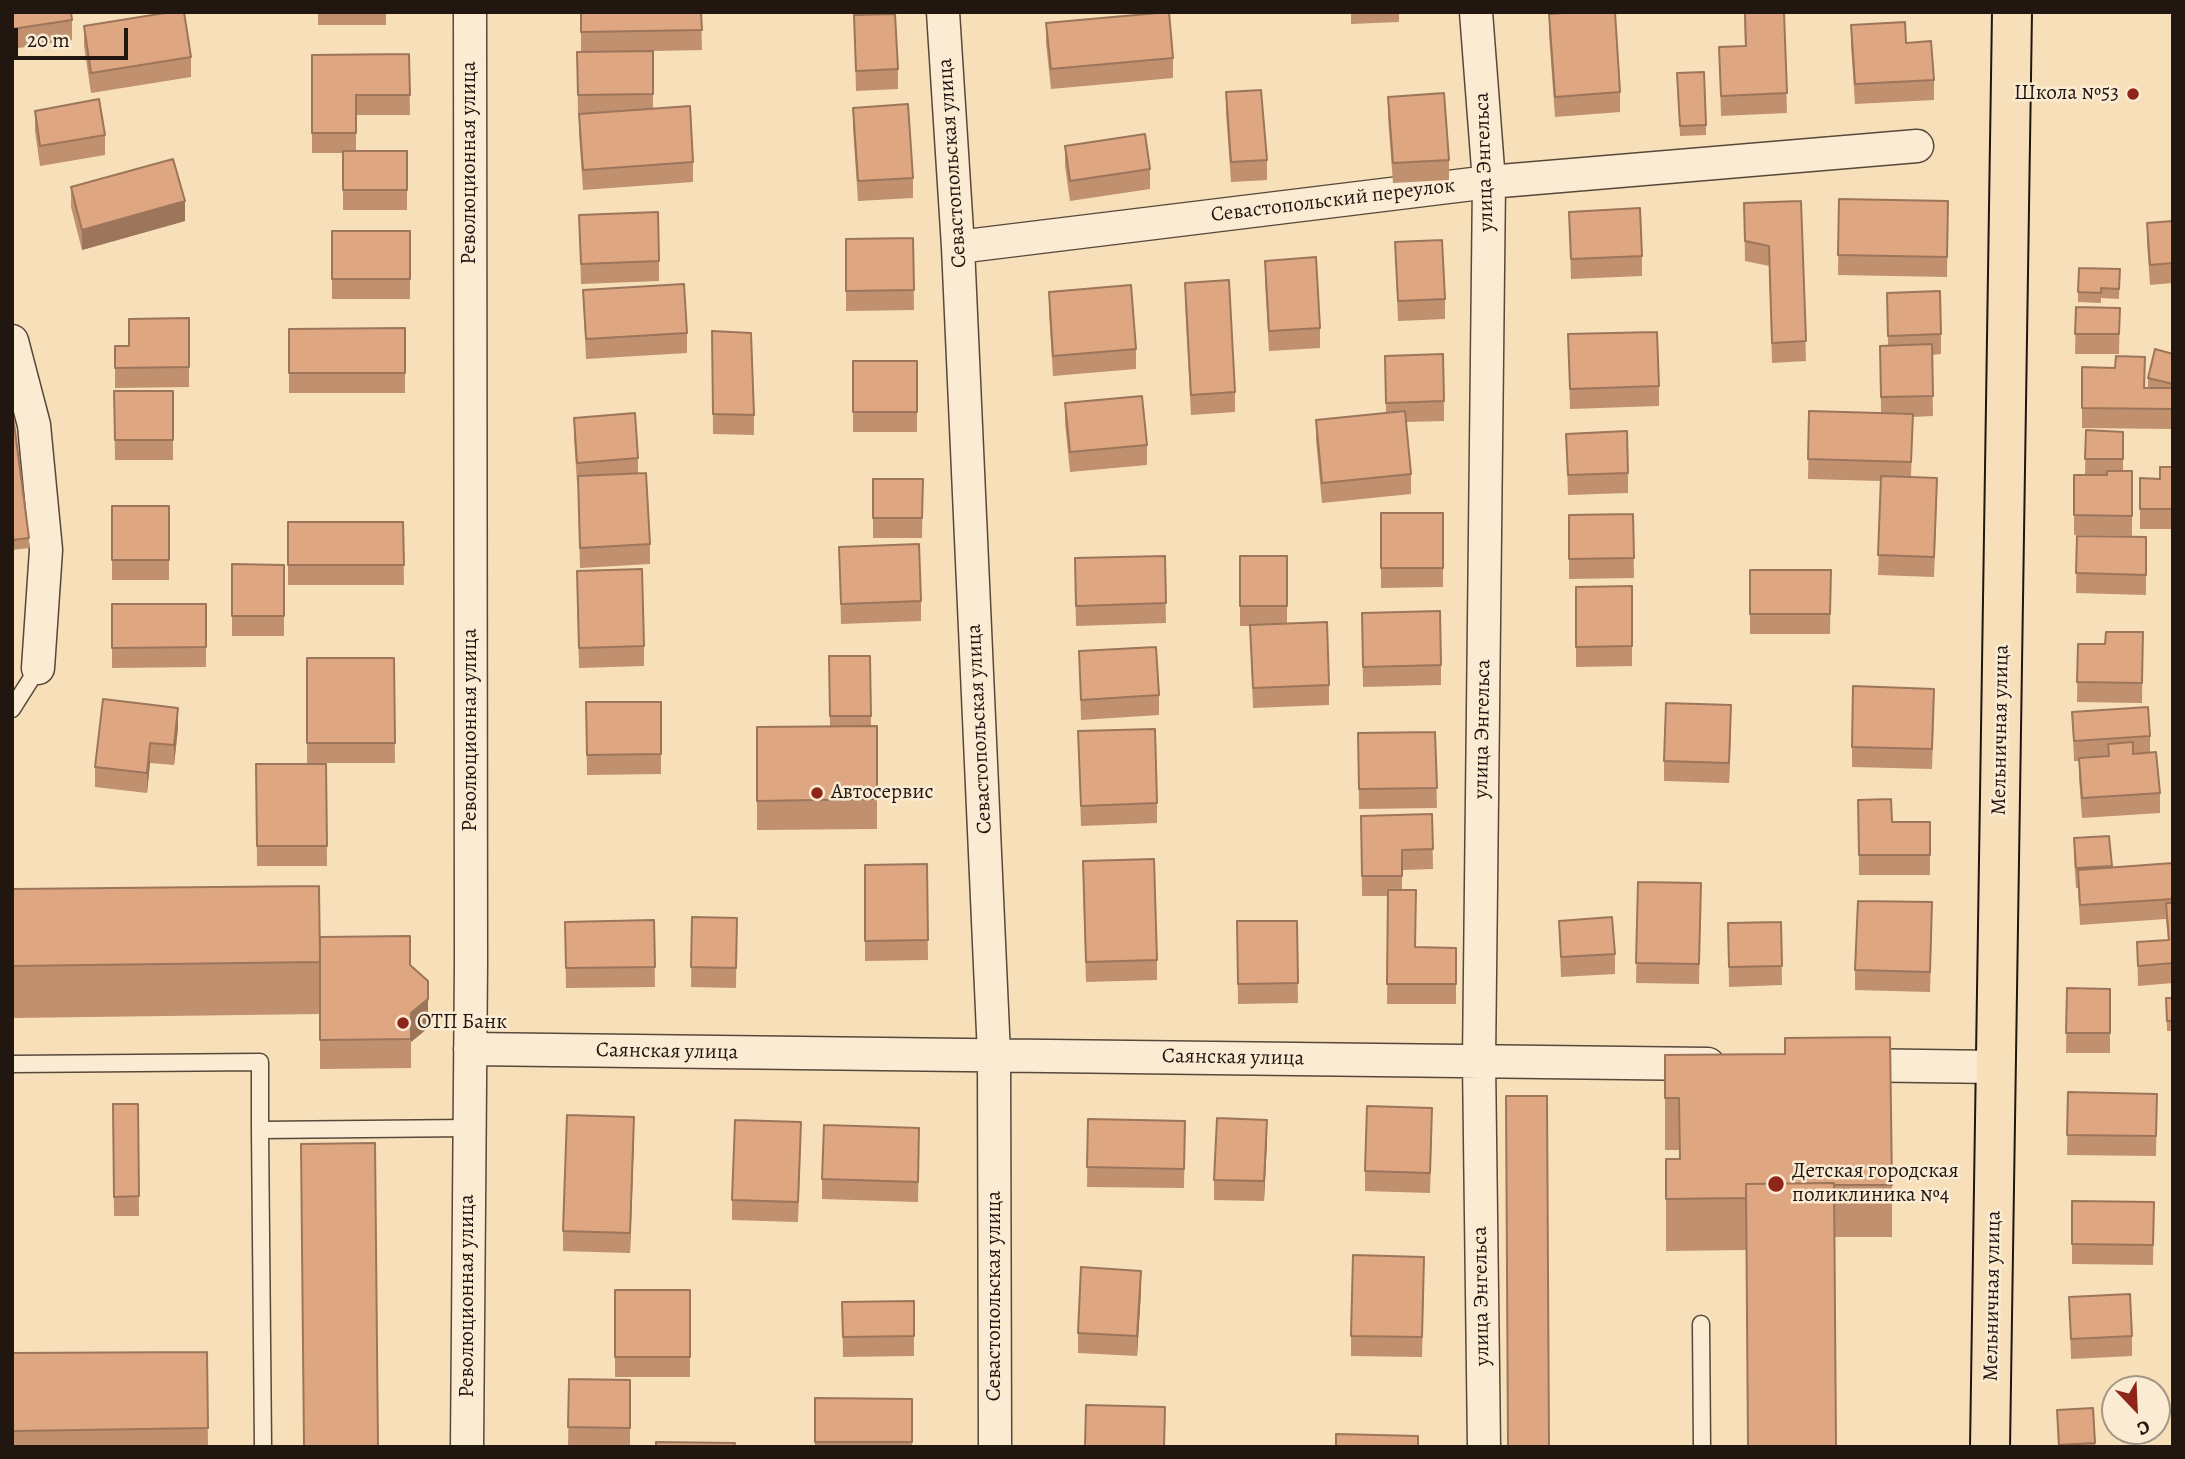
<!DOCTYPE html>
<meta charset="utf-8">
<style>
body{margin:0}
#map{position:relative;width:2185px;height:1459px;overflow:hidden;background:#f7e0b9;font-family:Alegreya,serif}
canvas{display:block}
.frame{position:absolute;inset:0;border:14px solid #221610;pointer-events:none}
.north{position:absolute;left:2101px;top:1375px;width:70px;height:70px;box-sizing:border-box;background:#faebd2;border:2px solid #a49684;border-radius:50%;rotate:157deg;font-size:19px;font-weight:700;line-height:28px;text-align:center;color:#221610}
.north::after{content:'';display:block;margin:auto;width:24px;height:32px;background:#8f2418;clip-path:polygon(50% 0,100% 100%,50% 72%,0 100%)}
.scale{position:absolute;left:14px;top:28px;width:114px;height:32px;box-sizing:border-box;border:4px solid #221610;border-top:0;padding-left:9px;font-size:21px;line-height:24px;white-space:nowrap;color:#221610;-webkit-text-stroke:5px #faebd2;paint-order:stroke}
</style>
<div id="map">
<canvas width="2185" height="1459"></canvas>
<div class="frame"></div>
<div class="north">С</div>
<div class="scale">20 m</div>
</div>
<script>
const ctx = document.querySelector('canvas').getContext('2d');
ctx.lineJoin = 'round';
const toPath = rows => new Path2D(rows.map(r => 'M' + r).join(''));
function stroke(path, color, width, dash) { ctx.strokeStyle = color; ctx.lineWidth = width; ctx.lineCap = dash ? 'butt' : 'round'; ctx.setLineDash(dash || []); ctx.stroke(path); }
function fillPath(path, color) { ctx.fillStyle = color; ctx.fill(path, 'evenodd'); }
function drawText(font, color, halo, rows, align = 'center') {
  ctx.font = font + ' Alegreya,serif'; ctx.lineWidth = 5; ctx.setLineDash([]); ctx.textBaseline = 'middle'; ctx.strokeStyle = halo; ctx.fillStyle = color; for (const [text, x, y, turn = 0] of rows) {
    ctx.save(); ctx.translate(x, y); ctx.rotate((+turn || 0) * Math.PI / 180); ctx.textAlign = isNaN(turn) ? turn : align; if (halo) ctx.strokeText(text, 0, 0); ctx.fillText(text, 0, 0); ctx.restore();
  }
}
const lane = toPath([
 [12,709,38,668],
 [12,1064,260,1062,260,1130,470,1128],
 [260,1130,263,1447],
 [1701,1324,1702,1447]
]);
const street = toPath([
 [943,12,958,247,994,1055,995,1447],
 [1476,12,1489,182,1479,1061,1484,1447],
 [958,247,1489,182,1917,146],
 [12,341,34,425,46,550,38,668],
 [470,1049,1708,1064],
 [1847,1065,1997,1067],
 [467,1447,471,962,470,12]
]);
const primary = toPath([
 [1990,1447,2012,12]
]);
stroke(lane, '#57483a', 19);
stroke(street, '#57483a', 35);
stroke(primary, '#221610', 42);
stroke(lane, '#faebd2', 16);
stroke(street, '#faebd2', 32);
stroke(primary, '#f7e0b9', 38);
fillPath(toPath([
 [12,12,72,20,72,40,12,49],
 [318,12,386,12,386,25,318,25],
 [581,12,701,12,702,50,653,51,653,109,693,162,693,182,583,190,579,134,579,115,578,115,577,52,581,51],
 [1351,12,1399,12,1399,22,1351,24],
 [1744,12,1784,12,1787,113,1721,116,1719,47,1745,46],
 [1549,14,1620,92,1620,112,1555,117,1549,34],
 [854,15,898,69,898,89,856,91],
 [1046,23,1173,58,1173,78,1051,89,1046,43],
 [1851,25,1906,43,1934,80,1934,100,1855,104,1851,45],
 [84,26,191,57,191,77,91,93,84,46],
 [409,54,410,115,356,115,356,151,407,151,407,210,343,210,343,153,312,153,312,55],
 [1677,83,1706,125,1706,135,1680,136],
 [1226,92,1267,160,1267,180,1231,182,1226,112],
 [1388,97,1449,160,1449,180,1393,183,1388,117],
 [853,108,913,178,913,198,858,201,853,128],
 [35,111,105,135,105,155,40,166,35,131],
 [1065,146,1150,169,1150,189,1070,201,1065,166],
 [71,187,185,221,82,250,71,207],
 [1839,199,1948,201,1947,277,1838,275],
 [1801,201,1806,361,1772,363,1769,266,1745,261,1744,203],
 [1569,212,1642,256,1642,276,1571,279],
 [579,215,659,261,659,281,581,284],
 [2173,221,2173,283,2150,285,2147,243,2147,223],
 [332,231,410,231,410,299,332,299],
 [913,238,914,310,846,311,846,239],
 [1395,242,1445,299,1445,319,1398,321],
 [1265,261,1320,328,1320,348,1269,351,1265,281],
 [2120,269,2119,299,2101,298,2101,303,2078,302,2078,292],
 [1185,283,1235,392,1235,412,1191,415,1185,302],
 [583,290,687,333,687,353,586,359],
 [1049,292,1136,349,1136,369,1053,376,1049,312],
 [1887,293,1941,334,1941,354,1932,355,1933,416,1913,417,1911,477,1937,498,1934,577,1878,575,1881,481,1808,479,1809,411,1881,413,1880,346,1888,345],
 [2076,307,2120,308,2119,354,2075,354],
 [189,318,189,387,115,388,115,346,129,346],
 [405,328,405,393,289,393,289,329],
 [712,331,754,415,754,435,713,434],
 [1568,334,1659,386,1659,406,1570,409],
 [2173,354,2173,429,2082,428,2082,367,2144,388,2148,388,2148,378],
 [1385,356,1444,401,1444,421,1406,422,1411,474,1411,494,1322,503,1316,440,1316,420,1386,413],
 [853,361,917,361,917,432,853,432],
 [114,391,173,391,173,460,115,460],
 [1065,403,1147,445,1147,465,1070,472,1065,423],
 [12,408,29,538,29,548,12,550],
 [574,418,638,458,638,473,650,544,650,564,580,568,578,483,577,483,574,438],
 [2086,430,2123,432,2123,471,2132,471,2132,536,2074,535,2074,475,2085,475],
 [1566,434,1628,473,1628,493,1568,495],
 [2173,467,2173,529,2140,529,2140,478,2160,479],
 [873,479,923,479,922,538,873,538],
 [112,506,169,506,169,580,112,580],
 [1381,513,1443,513,1443,587,1381,588],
 [1633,514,1634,578,1569,579,1569,515],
 [288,522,403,522,404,585,288,585],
 [2077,536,2146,537,2146,595,2076,593],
 [839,547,921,601,921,621,841,624],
 [1165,556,1166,623,1076,626,1075,578],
 [1240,556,1287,556,1287,624,1329,685,1329,705,1253,708,1250,626,1240,626],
 [232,564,284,565,284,636,232,636],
 [1750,570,1831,570,1830,634,1750,634],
 [1632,586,1632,666,1576,667,1576,587],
 [577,591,644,646,644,666,579,668],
 [112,604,206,604,206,667,112,668],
 [1362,613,1441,665,1441,685,1363,687],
 [2143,632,2142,703,2077,702,2078,644,2105,644],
 [1079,651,1159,695,1159,715,1081,720],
 [829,656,870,656,871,726,877,726,877,829,757,830,757,727,830,726],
 [307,658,394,658,395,763,307,763],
 [586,702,661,702,661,774,587,775],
 [1934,709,1932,769,1852,767,1852,747],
 [2072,712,2150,736,2150,753,2160,793,2160,813,2082,818,2079,778,2079,761,2074,761],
 [1731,725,1729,783,1664,781,1664,761],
 [178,728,174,765,150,763,147,793,95,787,95,767],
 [1078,731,1157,803,1157,823,1081,826],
 [1435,732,1437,808,1359,809,1358,733],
 [256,764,326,764,327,866,257,866],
 [1858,800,1892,822,1930,822,1930,875,1859,875],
 [1432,814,1433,869,1402,870,1402,890,1415,947,1456,948,1456,1004,1387,1004,1388,896,1362,896,1361,816],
 [2109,836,2112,867,2173,863,2173,983,2138,986,2137,942,2168,940,2166,919,2080,925,2078,888,2076,888,2074,858,2074,838],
 [927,864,928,960,865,961,865,865],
 [1083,881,1157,960,1157,980,1086,982],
 [1638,882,1701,883,1699,984,1636,983],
 [12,889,320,937,410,965,428,1028,411,1042,411,1068,320,1069,320,991,320,1014,12,1018],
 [692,917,737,918,736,988,691,987],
 [654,920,655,987,566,988,565,922],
 [1237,921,1297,921,1298,1003,1238,1004],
 [1559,921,1615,954,1615,974,1561,977],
 [1781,922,1782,985,1729,987,1728,923],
 [1932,922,1930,992,1855,990,1855,970],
 [2067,988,2110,989,2110,1053,2066,1053],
 [2166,998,2173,998,2173,1031,2167,1031],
 [1665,1055,1892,1185,1892,1237,1835,1237,1836,1447,1748,1447,1746,1250,1666,1251,1666,1159,1679,1159,1679,1150,1665,1150],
 [2068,1092,2157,1094,2156,1156,2067,1155],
 [113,1104,138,1104,139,1216,114,1216],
 [1088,1119,1185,1121,1184,1188,1087,1187],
 [1432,1128,1430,1193,1365,1191,1365,1171],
 [634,1137,630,1253,563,1251,563,1231],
 [1267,1140,1264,1201,1214,1200,1214,1180],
 [801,1142,798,1222,732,1220,732,1200],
 [919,1148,918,1202,822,1199,822,1179],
 [2072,1201,2154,1202,2153,1265,2072,1264],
 [1424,1277,1422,1357,1351,1356,1351,1336],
 [615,1290,690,1290,690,1377,615,1377],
 [1141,1291,1137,1356,1078,1353,1078,1333],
 [2069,1297,2132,1336,2132,1356,2071,1359],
 [914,1301,914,1356,843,1357,842,1302],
 [207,1352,208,1447,13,1447,12,1353],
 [569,1379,630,1380,630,1447,568,1447],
 [815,1398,912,1399,912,1447,815,1447],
 [2093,1408,2095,1447,2058,1447,2057,1410]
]), '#c0906f');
fillPath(toPath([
 [185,201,185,221,82,250,82,230],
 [1731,705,1731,725,1729,783,1729,763],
 [178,708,178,728,174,765,174,745],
 [150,743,150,763,147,793,147,773],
 [428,999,428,1028,411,1042,411,1013],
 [634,1117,634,1137,630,1253,630,1233],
 [1267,1120,1267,1140,1264,1201,1264,1181],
 [1141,1271,1141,1291,1137,1356,1137,1336]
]), '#9c755a');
const building = toPath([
 [12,12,71,12,72,20,12,29,12,12],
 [171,12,184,12,191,57,91,73,84,26,171,12],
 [581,12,701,12,702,30,581,32,581,12],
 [1169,12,1173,58,1051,69,1046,23,1169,12],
 [1577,12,1615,12,1620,92,1555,97,1549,14,1577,12],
 [1745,12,1784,12,1787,93,1721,96,1719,47,1746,46,1745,12],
 [895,14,898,69,856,71,854,15,895,14],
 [1905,22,1906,43,1931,41,1934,80,1855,84,1851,25,1905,22],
 [653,51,653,94,578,95,577,52,653,51],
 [409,54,410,95,356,95,356,133,312,133,312,55,409,54],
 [1704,72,1706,125,1680,126,1677,73,1704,72],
 [1261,90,1267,160,1231,162,1226,92,1261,90],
 [1444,93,1449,160,1393,163,1388,97,1444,93],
 [99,99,105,135,40,146,35,111,99,99],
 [908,104,913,178,858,181,853,108,908,104],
 [690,106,693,162,583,170,579,114,690,106],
 [1145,134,1150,169,1070,181,1065,146,1145,134],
 [343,151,407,151,407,190,343,190,343,151],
 [173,159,185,201,82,230,71,187,173,159],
 [1839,199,1948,201,1947,257,1838,255,1839,199],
 [1801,201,1806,341,1772,343,1769,246,1745,241,1744,203,1801,201],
 [1640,208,1642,256,1571,259,1569,212,1640,208],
 [658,212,659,261,581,264,579,215,658,212],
 [2173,221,2173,263,2150,265,2147,223,2173,221],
 [332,231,410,231,410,279,332,279,332,231],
 [913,238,914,290,846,291,846,239,913,238],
 [1442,240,1445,299,1398,301,1395,242,1442,240],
 [1316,257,1320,328,1269,331,1265,261,1316,257],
 [2079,268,2120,269,2119,289,2101,288,2101,293,2078,292,2079,268],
 [1229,280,1235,392,1191,395,1185,283,1229,280],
 [684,284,687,333,586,339,583,290,684,284],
 [1131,285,1136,349,1053,356,1049,292,1131,285],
 [1940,291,1941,334,1888,336,1887,293,1940,291],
 [2076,307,2120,308,2119,334,2075,334,2076,307],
 [189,318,189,367,115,368,115,346,129,346,129,319,189,318],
 [405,328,405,373,289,373,289,329,405,328],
 [712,331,751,333,754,415,713,414,712,331],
 [1657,332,1659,386,1570,389,1568,334,1657,332],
 [1932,344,1933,396,1881,397,1880,346,1932,344],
 [2155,349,2173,354,2173,384,2148,378,2155,349],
 [1443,354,1444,401,1386,403,1385,356,1443,354],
 [2116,356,2145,357,2144,388,2173,388,2173,409,2082,408,2082,367,2115,368,2116,356],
 [853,361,917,361,917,412,853,412,853,361],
 [114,391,173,391,173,440,115,440,114,391],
 [1142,396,1147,445,1070,452,1065,403,1142,396],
 [12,408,29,538,12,540,12,408],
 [1405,411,1411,474,1322,483,1316,420,1405,411],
 [1809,411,1913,414,1911,462,1808,459,1809,411],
 [635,413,638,458,577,463,574,418,635,413],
 [2086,430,2123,432,2123,459,2085,459,2086,430],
 [1627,431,1628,473,1568,475,1566,434,1627,431],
 [2160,467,2173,467,2173,509,2140,509,2140,478,2160,479,2160,467],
 [2107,471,2132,471,2132,516,2074,515,2074,475,2107,475,2107,471],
 [646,473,650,544,580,548,578,476,646,473],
 [1881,476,1937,478,1934,557,1878,555,1881,476],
 [873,479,923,479,922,518,873,518,873,479],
 [112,506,169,506,169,560,112,560,112,506],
 [1381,513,1443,513,1443,568,1381,568,1381,513],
 [1633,514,1634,558,1569,559,1569,515,1633,514],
 [288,522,403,522,404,565,288,565,288,522],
 [2077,536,2146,537,2146,575,2076,573,2077,536],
 [919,544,921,601,841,604,839,547,919,544],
 [1165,556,1166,603,1076,606,1075,558,1165,556],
 [1240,556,1287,556,1287,606,1240,606,1240,556],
 [232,564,284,565,284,616,232,616,232,564],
 [642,569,644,646,579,648,577,571,642,569],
 [1750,570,1831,570,1830,614,1750,614,1750,570],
 [1632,586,1632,646,1576,647,1576,587,1632,586],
 [112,604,206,604,206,647,112,648,112,604],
 [1440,611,1441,665,1363,667,1362,613,1440,611],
 [1327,622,1329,685,1253,688,1250,625,1327,622],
 [2106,632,2143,632,2142,683,2077,682,2078,644,2105,644,2106,632],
 [1156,647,1159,695,1081,700,1079,651,1156,647],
 [829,656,870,656,871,716,830,716,829,656],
 [307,658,394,658,395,743,307,743,307,658],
 [1853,686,1934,689,1932,749,1852,747,1853,686],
 [103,699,178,708,174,745,150,743,147,773,95,767,103,699],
 [586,702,661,702,661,754,587,755,586,702],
 [1666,703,1731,705,1729,763,1664,761,1666,703],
 [2148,707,2150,736,2074,741,2072,712,2148,707],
 [877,726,877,799,757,801,757,727,877,726],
 [1155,729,1157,803,1081,806,1078,731,1155,729],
 [1435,732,1437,788,1359,789,1358,733,1435,732],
 [2133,742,2133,754,2156,752,2160,793,2082,798,2079,758,2109,756,2108,744,2133,742],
 [256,764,326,764,327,846,257,846,256,764],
 [1891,799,1892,822,1930,822,1930,855,1859,855,1858,800,1891,799],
 [1432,814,1433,849,1402,850,1402,876,1362,876,1361,816,1432,814],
 [2109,836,2112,866,2076,868,2074,838,2109,836],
 [1154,859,1157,960,1086,962,1083,861,1154,859],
 [2173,863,2173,899,2080,905,2078,870,2173,863],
 [927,864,928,940,865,941,865,865,927,864],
 [1638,882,1701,883,1699,964,1636,963,1638,882],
 [319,886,320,962,12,966,12,889,319,886],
 [1388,890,1416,890,1415,947,1456,948,1456,984,1387,984,1388,890],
 [1858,901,1932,902,1930,972,1855,970,1858,901],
 [2166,903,2173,903,2173,963,2138,966,2137,942,2169,940,2166,903],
 [692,917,737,918,736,968,691,967,692,917],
 [1612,917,1615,954,1561,957,1559,921,1612,917],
 [654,920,655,967,566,968,565,922,654,920],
 [1237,921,1297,921,1298,983,1238,984,1237,921],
 [1781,922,1782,966,1729,967,1728,923,1781,922],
 [410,936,410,965,428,981,428,999,411,1013,411,1039,320,1040,320,937,410,936],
 [2067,988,2110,989,2110,1033,2066,1033,2067,988],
 [2166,998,2173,998,2173,1021,2167,1021,2166,998],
 [1890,1037,1892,1185,1834,1185,1834,1183,1746,1184,1746,1198,1666,1199,1666,1159,1680,1159,1679,1098,1665,1098,1665,1055,1785,1054,1785,1038,1890,1037],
 [2068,1092,2157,1094,2156,1136,2067,1135,2068,1092],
 [1506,1096,1547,1096,1549,1447,1508,1447,1506,1096],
 [113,1104,138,1104,139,1196,114,1197,113,1104],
 [1367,1106,1432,1108,1430,1173,1365,1171,1367,1106],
 [567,1115,634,1117,630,1233,563,1231,567,1115],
 [1217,1118,1267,1120,1264,1181,1214,1180,1217,1118],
 [1088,1119,1185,1121,1184,1169,1087,1167,1088,1119],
 [735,1120,801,1122,798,1202,732,1200,735,1120],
 [824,1125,919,1128,918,1182,822,1179,824,1125],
 [375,1143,378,1447,304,1447,301,1144,375,1143],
 [1834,1183,1836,1447,1748,1447,1746,1184,1834,1183],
 [2072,1201,2154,1202,2153,1245,2072,1244,2072,1201],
 [1353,1255,1424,1257,1422,1337,1351,1336,1353,1255],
 [1081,1267,1141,1271,1137,1336,1078,1333,1081,1267],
 [615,1290,690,1290,690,1357,615,1357,615,1290],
 [2130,1294,2132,1336,2071,1339,2069,1297,2130,1294],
 [914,1301,914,1336,843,1337,842,1302,914,1301],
 [207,1352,208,1428,13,1431,12,1353,207,1352],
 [569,1379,630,1380,630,1428,568,1427,569,1379],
 [815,1398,912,1399,912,1442,815,1442,815,1398],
 [1086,1405,1165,1407,1164,1447,1085,1447,1086,1405],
 [2093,1408,2095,1443,2059,1445,2057,1410,2093,1408],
 [1336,1434,1418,1436,1418,1447,1336,1447,1336,1434],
 [656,1442,735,1443,734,1447,656,1447,656,1442]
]);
fillPath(building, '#dfa781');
stroke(building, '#9c755a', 2);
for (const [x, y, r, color] of [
 [2133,94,7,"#8f2418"],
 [817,793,7,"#8f2418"],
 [403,1023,7,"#8f2418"],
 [1776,1184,9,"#8f2418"]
]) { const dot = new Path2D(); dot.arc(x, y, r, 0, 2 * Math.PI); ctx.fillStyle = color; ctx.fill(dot); stroke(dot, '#faebd2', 2.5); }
drawText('21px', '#221610', '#faebd2', [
 ["Школа №53",2119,94,"right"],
 ["Автосервис",831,793],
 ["ОТП Банк",417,1023],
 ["Детская городская",1792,1172],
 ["поликлиника №4",1792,1196]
], 'left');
drawText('21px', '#221610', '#faebd2', [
 ["улица Энгельса",1485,162,-92],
 ["Революционная улица",470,163,-90],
 ["Севастопольская улица",953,163,-94],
 ["Севастопольский переулок",1333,201,-7],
 ["Севастопольская улица",980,729,-93],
 ["улица Энгельса",1483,729,-89],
 ["Революционная улица",471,730,-90],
 ["Мельничная улица",2001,730,-89],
 ["Саянская улица",667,1052,1],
 ["Саянская улица",1233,1058,1],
 ["Революционная улица",468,1296,-90],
 ["Севастопольская улица",995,1296,-90],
 ["улица Энгельса",1482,1296,-91],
 ["Мельничная улица",1993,1296,-89]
]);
</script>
